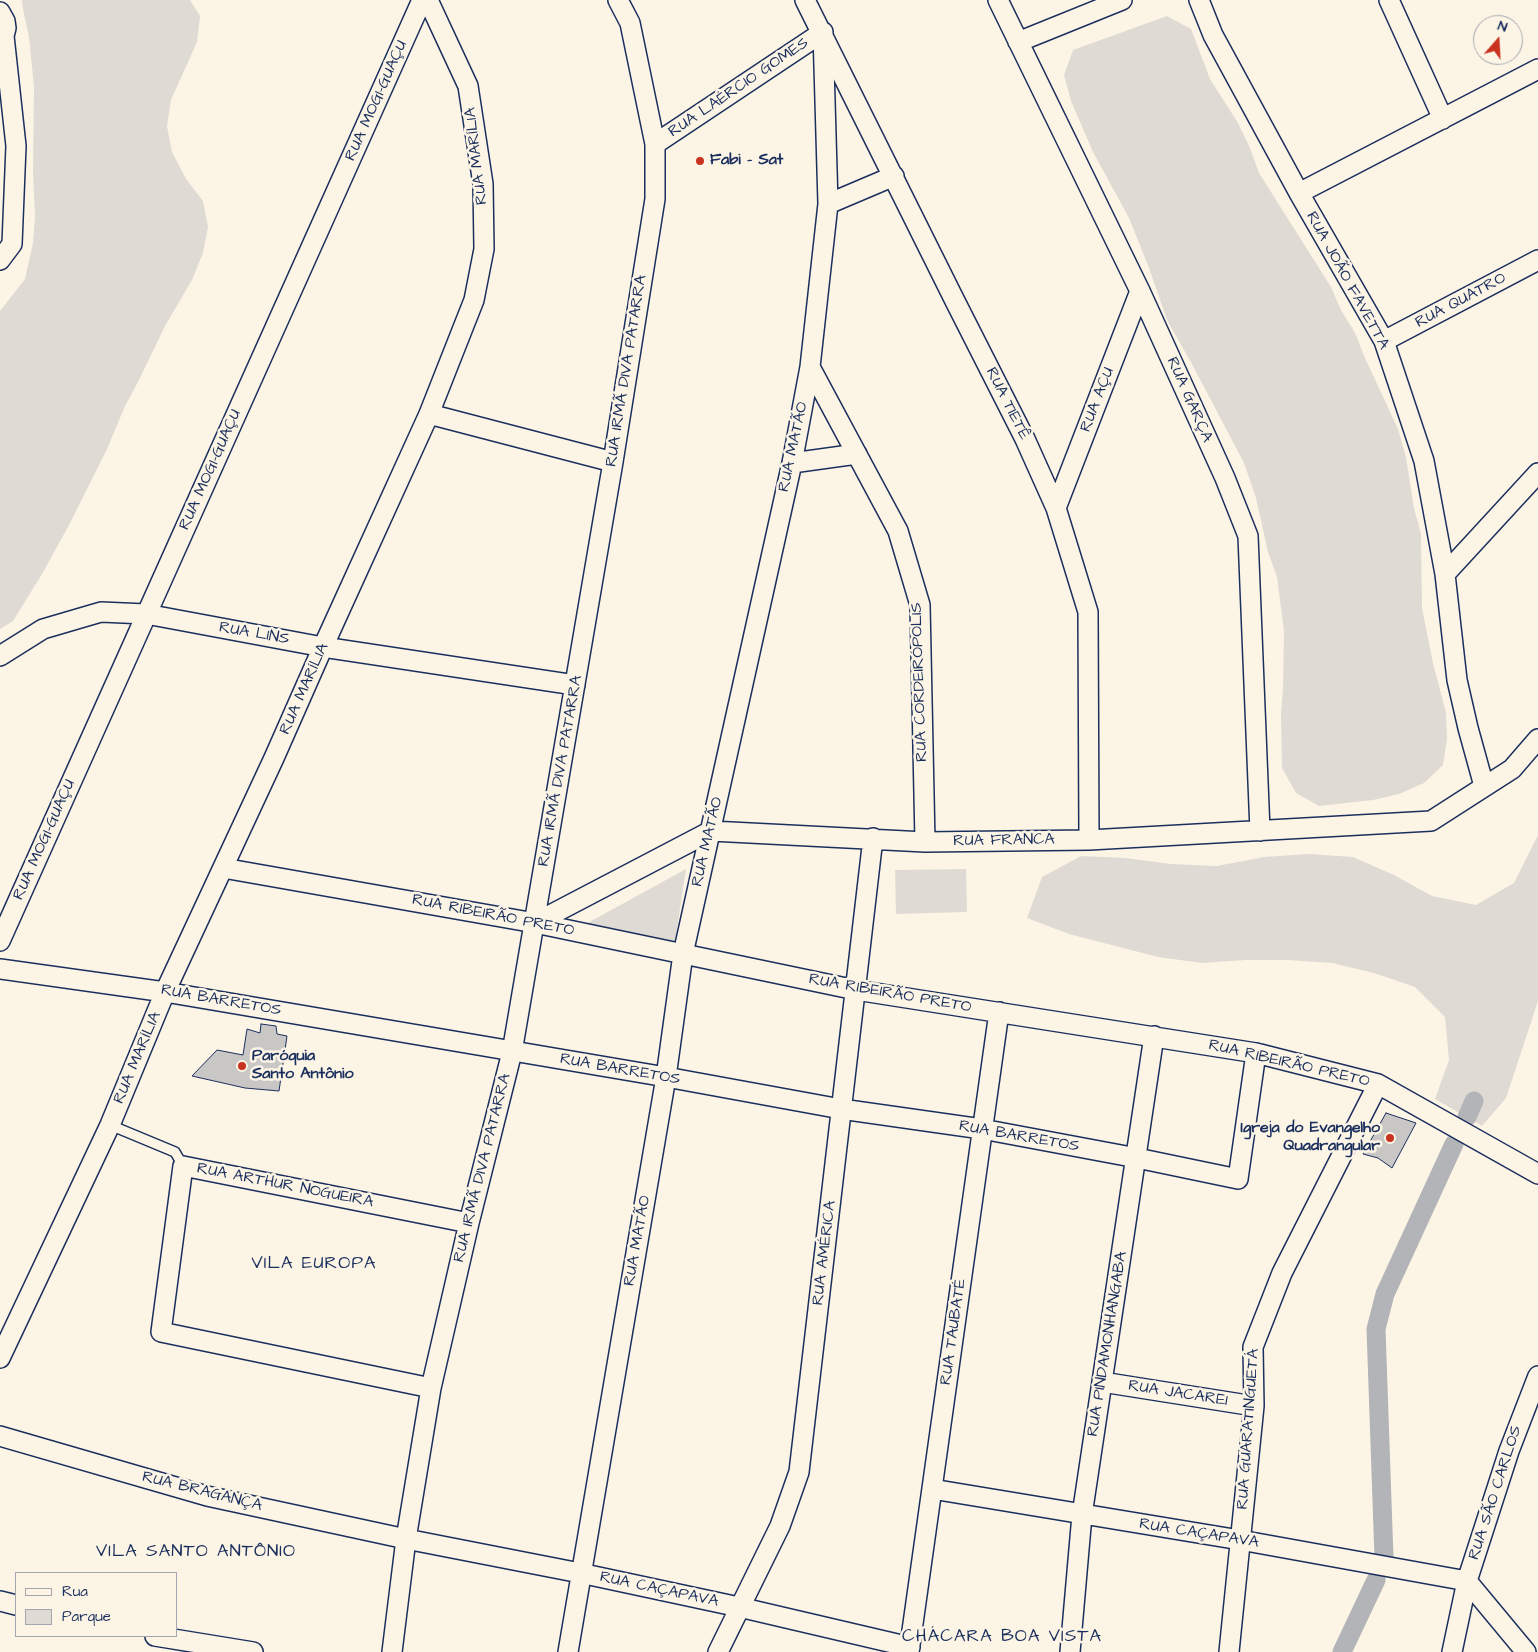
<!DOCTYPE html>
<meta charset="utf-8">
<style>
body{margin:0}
#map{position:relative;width:1538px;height:1652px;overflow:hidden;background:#fcf5e5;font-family:"Architects Daughter",sans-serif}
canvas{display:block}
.legend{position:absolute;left:15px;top:1572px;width:162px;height:65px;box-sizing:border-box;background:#fcf5e5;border:1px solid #a2a6af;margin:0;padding:6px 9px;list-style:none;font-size:15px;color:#1b2f5e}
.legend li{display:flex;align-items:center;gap:10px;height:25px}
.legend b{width:25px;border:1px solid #a2a6af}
.north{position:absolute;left:1473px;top:15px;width:50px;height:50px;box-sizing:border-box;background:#fcf5e5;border:1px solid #a2a6af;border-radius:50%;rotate:19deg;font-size:14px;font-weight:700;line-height:20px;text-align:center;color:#1b2f5e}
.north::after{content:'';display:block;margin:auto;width:18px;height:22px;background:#c8321e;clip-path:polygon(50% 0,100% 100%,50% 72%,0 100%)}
</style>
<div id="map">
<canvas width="1538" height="1652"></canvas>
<ul class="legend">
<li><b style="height:6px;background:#fcf5e5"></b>Rua</li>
<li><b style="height:14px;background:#dfdbd4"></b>Parque</li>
</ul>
<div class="north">N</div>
</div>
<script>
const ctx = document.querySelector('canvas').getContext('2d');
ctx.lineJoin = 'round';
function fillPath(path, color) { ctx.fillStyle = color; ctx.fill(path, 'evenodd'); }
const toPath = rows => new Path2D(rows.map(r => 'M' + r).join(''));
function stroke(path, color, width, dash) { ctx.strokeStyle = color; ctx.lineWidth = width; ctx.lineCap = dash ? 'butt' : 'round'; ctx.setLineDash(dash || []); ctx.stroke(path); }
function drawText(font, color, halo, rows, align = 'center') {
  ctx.font = font + ' "Architects Daughter",sans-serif'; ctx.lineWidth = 5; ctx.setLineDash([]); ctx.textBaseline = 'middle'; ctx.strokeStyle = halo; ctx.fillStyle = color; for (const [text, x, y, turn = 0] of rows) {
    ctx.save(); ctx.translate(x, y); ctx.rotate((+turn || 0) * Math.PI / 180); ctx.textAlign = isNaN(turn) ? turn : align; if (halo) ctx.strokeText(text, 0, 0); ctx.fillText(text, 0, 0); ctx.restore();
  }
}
fillPath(toPath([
 [22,0,190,0,200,16,197,42,171,100,167,126,172,152,186,179,203,201,208,227,203,253,192,280,165,326,138,382,125,406,107,449,69,525,42,574,13,621,0,629,0,311,25,279,33,243,35,216,33,173,34,87,29,37,23,9],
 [1167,16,1191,29,1210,79,1238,123,1250,148,1259,173,1331,287,1341,310,1355,333,1365,358,1398,429,1406,457,1414,508,1421,534,1422,608,1433,663,1446,713,1447,739,1443,765,1424,783,1399,794,1373,800,1319,806,1296,793,1282,768,1281,714,1283,688,1284,631,1277,577,1268,552,1256,498,1244,463,1193,366,1167,320,1149,268,1129,218,1093,152,1071,101,1064,75,1073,50],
 [1538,835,1538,1001,1506,1098,1482,1126,1435,1099,1449,1060,1445,1017,1415,987,1374,973,1332,963,1288,960,1246,960,1202,963,1158,957,1069,934,1027,918,1042,877,1081,856,1126,858,1171,864,1217,866,1264,857,1309,854,1353,857,1394,875,1432,896,1476,905,1514,883],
 [686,869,675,942,584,925],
 [966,869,967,912,896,914,895,870]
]), '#dfdbd4');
stroke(toPath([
 [1467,1117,1474,1101],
 [1384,1558,1376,1329,1385,1294,1454,1144],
 [1342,1652,1376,1580]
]), '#b2b4b8', 19);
const building = toPath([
 [261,1024,276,1026,277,1034,287,1036,279,1091,245,1088,192,1076,217,1050,243,1055,247,1029,260,1033,261,1024],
 [1386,1113,1416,1123,1392,1168,1378,1158,1363,1154,1386,1113]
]);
fillPath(building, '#c8c7c6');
stroke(building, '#1b2f5e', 1);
const service = toPath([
 [110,1125,175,1152,183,1166]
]);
const minor = toPath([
 [805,0,955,301,1025,439,1056,508,1088,612,1089,840],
 [998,0,1140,291,1225,478,1248,536,1260,831],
 [1199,0,1213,35,1299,193,1384,341,1424,461,1445,574,1457,680,1468,728,1484,786],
 [1389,0,1443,119],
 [0,12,5,21,6,28,4,36,0,42],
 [1018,42,1122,0],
 [655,144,823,32],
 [1299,193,1538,69],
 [828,204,894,176],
 [0,260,12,244,16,146,4,36],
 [1384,341,1538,260],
 [810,367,898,531,920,605,925,842],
 [429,414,613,462],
 [792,463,857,454],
 [1056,508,1140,291],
 [1445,574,1538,473],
 [0,656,43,629,101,612,146,614,323,647,575,685],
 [223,868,535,923,856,990,1256,1053,1378,1084,1538,1174],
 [535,923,711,831,925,842,1089,840,1431,821,1512,769,1538,739],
 [0,941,422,0],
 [0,969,165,992,666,1077,841,1109,982,1129,1137,1158,1238,1179,1256,1053],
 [0,1358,110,1125,165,992,274,758,323,647,429,414,474,300,484,249,483,184,468,86,428,0],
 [1102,1382,1254,1406],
 [431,1388,161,1332,183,1166,469,1223],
 [0,1436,207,1496,406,1539,580,1573,739,1607,910,1647],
 [932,1489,1240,1540,1467,1581],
 [1467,1581,1526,1652],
 [0,1601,16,1605],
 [155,1636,253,1652],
 [392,1652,406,1539,431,1388,469,1223,512,1052,613,462,655,199,655,144,630,23,618,0],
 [568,1652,666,1077,683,954,792,463,810,367,828,204,823,32],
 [718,1652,780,1526,799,1472,873,838],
 [909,1652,999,1012],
 [1070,1652,1082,1515,1154,1036],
 [1229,1652,1254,1406,1253,1347,1282,1273,1378,1084],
 [1452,1652,1467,1581,1509,1451,1538,1376]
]);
stroke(service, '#1b2f5e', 12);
stroke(minor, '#1b2f5e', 22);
stroke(service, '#fcf5e5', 9);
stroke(minor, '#fcf5e5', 19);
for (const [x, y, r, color] of [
 [700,161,5,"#c8321e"],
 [242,1066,5,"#c8321e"],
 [1390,1138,5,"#c8321e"]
]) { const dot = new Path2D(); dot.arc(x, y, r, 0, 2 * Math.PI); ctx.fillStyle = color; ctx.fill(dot); stroke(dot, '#fcf5e5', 2); }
drawText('16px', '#1b2f5e', '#fcf5e5', [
 ["RUA LAÉRCIO GOMES",739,88,-34],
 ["RUA MOGI-GUAÇU",377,101,-66],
 ["RUA MARÍLIA",477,156,-97],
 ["RUA JOÃO FAVETTA",1347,281,61],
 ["RUA QUATRO",1461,301,-28],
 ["RUA IRMÃ DIVA PATARRA",627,371,-81],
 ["RUA AÇU",1098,400,-69],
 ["RUA GARÇA",1189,400,66],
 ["RUA TIETÊ",1007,404,63],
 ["RUA MATÃO",794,447,-78],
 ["RUA MOGI-GUAÇU",211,470,-66],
 ["RUA LINS",254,634,10],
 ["RUA CORDEIRÓPOLIS",920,682,-92],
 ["RUA MARÍLIA",305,689,-66],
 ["RUA IRMÃ DIVA PATARRA",561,771,-80],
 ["RUA MOGI-GUAÇU",45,840,-66],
 ["RUA FRANCA",1004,841,-1],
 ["RUA MATÃO",708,842,-77],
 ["RUA RIBEIRÃO PRETO",493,916,11],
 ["RUA RIBEIRÃO PRETO",890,994,10],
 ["RUA BARRETOS",221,1001,10],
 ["RUA MARÍLIA",138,1058,-67],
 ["RUA RIBEIRÃO PRETO",1289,1064,13],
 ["RUA BARRETOS",620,1070,10],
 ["RUA BARRETOS",1019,1137,10],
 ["RUA IRMÃ DIVA PATARRA",483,1168,-76],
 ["RUA ARTHUR NOGUEIRA",285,1186,11],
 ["RUA MATÃO",638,1241,-80],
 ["RUA AMÉRICA",825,1253,-83],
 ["RUA TAUBATÉ",954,1332,-82],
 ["RUA PINDAMONHANGABA",1108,1344,-81],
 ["RUA JACAREI",1178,1394,9],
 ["RUA GUARATINGUETÁ",1249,1429,-86],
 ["RUA BRAGANÇA",202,1492,14],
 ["RUA SÃO CARLOS",1496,1493,-72],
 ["RUA CAÇAPAVA",1199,1534,9],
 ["RUA CAÇAPAVA",659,1590,12]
]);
drawText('bold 16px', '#1b2f5e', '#fcf5e5', [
 ["Fabi - Sat",710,161],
 ["Paróquia",252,1057],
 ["Santo Antônio",252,1075],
 ["Igreja do Evangelho",1380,1129,"right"],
 ["Quadrangular",1380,1147,"right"]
], 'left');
ctx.letterSpacing = '1px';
drawText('18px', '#1b2f5e', '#fcf5e5', [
 ["VILA EUROPA",314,1264],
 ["VILA SANTO ANTÔNIO",196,1552],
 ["CHÁCARA BOA VISTA",1002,1637]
]);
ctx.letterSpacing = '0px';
</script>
